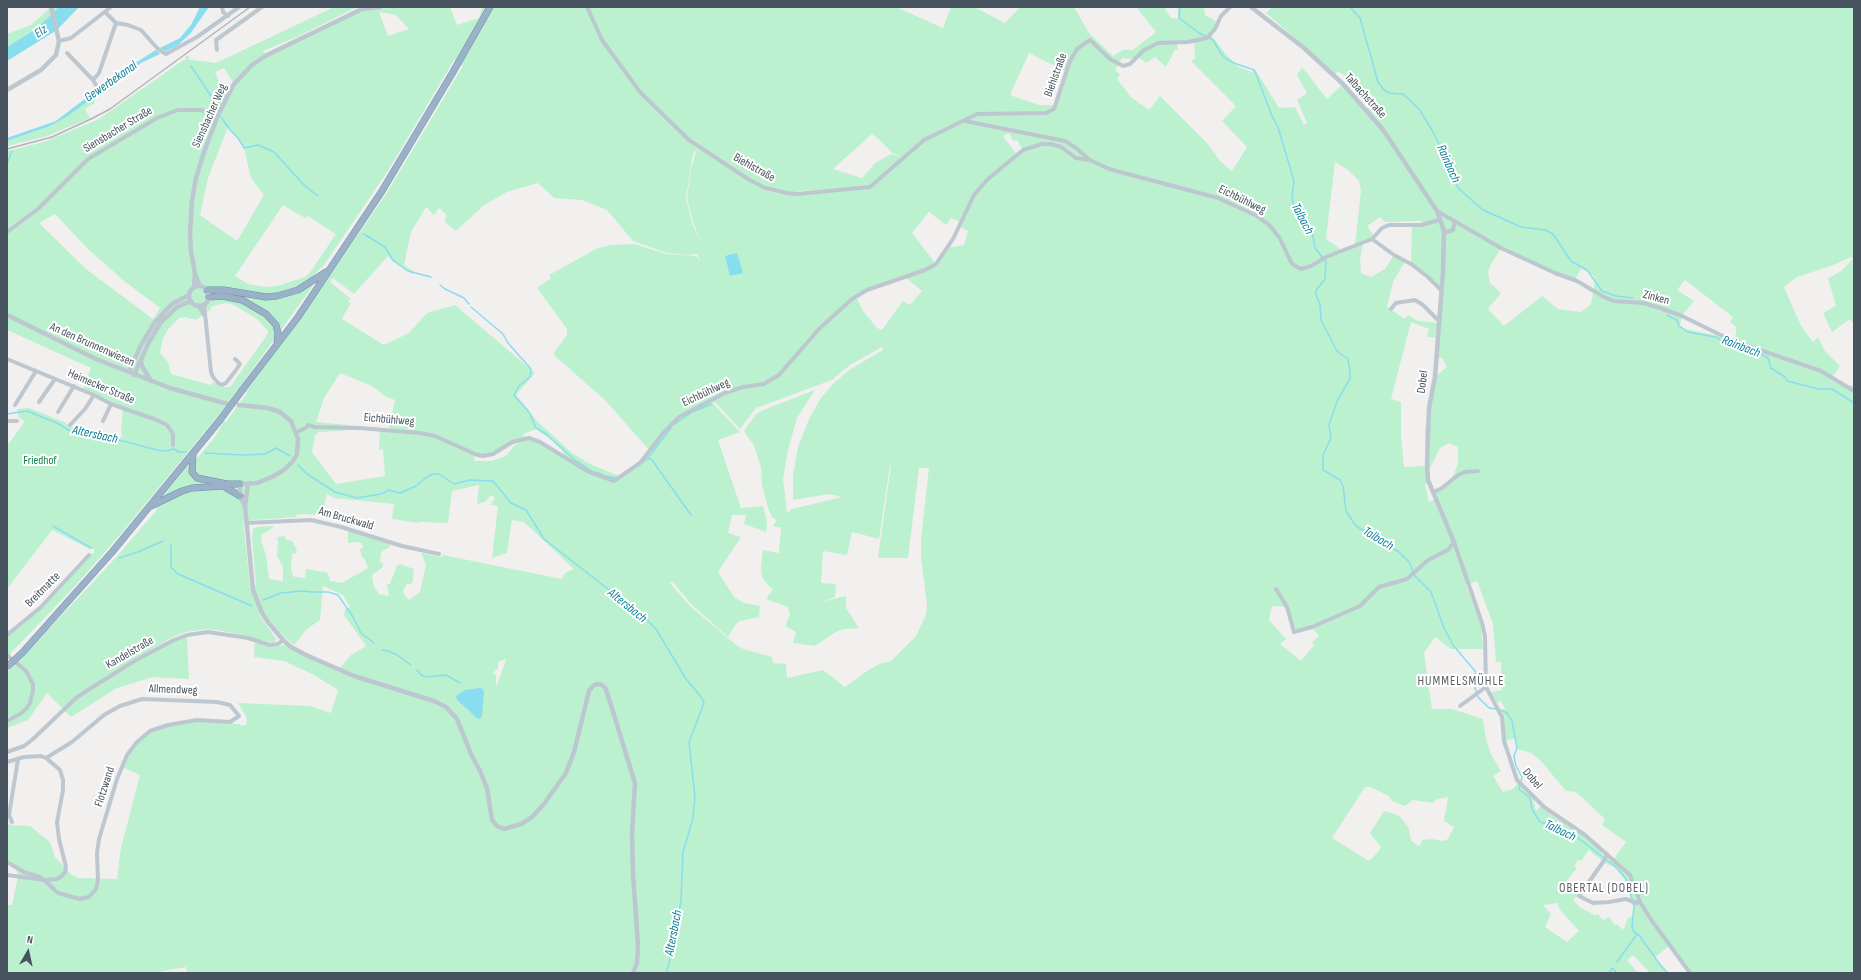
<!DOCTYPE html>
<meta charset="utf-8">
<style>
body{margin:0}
#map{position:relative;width:1861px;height:980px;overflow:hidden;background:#f2efef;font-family:"Sofia Sans Condensed",sans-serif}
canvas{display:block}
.frame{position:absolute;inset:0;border:8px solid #47535e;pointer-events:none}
.north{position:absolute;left:8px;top:932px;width:40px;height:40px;-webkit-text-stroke:3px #fff;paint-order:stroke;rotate:9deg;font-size:11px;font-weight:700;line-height:16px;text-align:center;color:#47535e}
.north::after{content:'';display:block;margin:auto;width:14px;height:18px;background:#47535e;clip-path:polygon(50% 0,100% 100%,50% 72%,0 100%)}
</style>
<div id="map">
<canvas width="1861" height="980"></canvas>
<div class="frame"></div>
<div class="north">N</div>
</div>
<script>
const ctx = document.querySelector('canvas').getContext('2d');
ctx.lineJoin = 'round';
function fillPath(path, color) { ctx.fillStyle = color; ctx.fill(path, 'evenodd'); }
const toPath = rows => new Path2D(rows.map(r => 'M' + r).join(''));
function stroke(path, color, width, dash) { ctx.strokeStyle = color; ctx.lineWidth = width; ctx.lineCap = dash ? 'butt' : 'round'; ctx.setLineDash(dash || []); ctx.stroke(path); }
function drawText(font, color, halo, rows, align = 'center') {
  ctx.font = font + ' "Sofia Sans Condensed",sans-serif'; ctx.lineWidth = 4; ctx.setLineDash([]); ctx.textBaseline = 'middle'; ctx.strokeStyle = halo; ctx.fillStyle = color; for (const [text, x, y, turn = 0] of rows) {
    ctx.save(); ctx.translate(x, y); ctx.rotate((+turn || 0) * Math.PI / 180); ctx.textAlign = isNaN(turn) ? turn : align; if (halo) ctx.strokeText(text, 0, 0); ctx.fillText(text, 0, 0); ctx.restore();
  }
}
fillPath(toPath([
 [51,7,59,7,36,29,7,47,7,34,31,25],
 [334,7,357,7,297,37,263,51,267,55,362,7,450,7,457,25,479,18,482,7,587,7,588,8,591,7,896,7,943,28,951,7,974,7,1005,23,1020,7,1074,7,1089,33,1113,56,1123,50,1133,50,1156,32,1136,7,1164,7,1171,18,1178,19,1178,7,1204,7,1205,15,1216,21,1211,35,1225,53,1238,67,1252,72,1255,69,1279,108,1295,107,1304,125,1307,123,1297,100,1307,93,1297,75,1302,67,1327,99,1343,84,1365,109,1376,103,1373,96,1338,71,1335,75,1318,58,1266,13,1272,7,1854,7,1854,324,1850,319,1832,332,1823,313,1836,306,1828,278,1841,271,1853,259,1851,257,1831,266,1797,277,1784,287,1801,326,1813,342,1818,337,1825,351,1840,366,1832,378,1846,386,1854,385,1854,973,1691,973,1669,946,1655,957,1668,973,1650,973,1633,955,1627,960,1638,973,187,973,186,967,152,973,7,973,7,905,12,905,18,876,16,868,7,862,7,822,10,825,30,826,50,842,55,857,71,874,78,878,117,879,121,848,140,775,122,767,137,742,150,731,189,721,239,724,243,726,247,724,246,716,238,703,310,706,331,713,338,690,314,675,284,661,254,657,255,641,270,647,285,645,291,647,339,669,351,655,366,646,344,615,345,609,350,607,343,595,323,586,320,620,307,629,294,645,283,636,264,613,259,614,276,639,274,643,218,630,206,629,186,632,173,637,142,655,137,649,142,656,187,635,189,679,153,677,117,688,71,717,47,693,28,720,7,728,7,723,10,722,10,720,9,716,7,717,7,673,111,563,156,511,161,499,189,464,190,467,215,437,224,421,226,422,247,393,246,392,327,280,388,191,463,66,454,60,389,169,324,265,308,281,312,287,226,406,118,537,76,585,7,657,7,635,41,607,89,555,94,553,94,549,90,549,52,530,7,589,7,446,25,421,19,418,17,409,29,408,64,422,80,431,100,437,118,439,122,436,121,431,123,409,83,390,91,368,7,330,7,151,44,142,99,119,185,59,216,63],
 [379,12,396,15,409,29,388,36],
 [1194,40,1195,59,1191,61,1236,106,1222,121,1247,147,1232,171,1220,161,1208,144,1160,96,1149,110,1131,97,1117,79,1120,74,1115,70,1122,58,1131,59,1136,56,1146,63,1155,57,1166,67,1175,50,1178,50,1177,41],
 [1029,53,1065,71,1055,105,1039,105,1010,95],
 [224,68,234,84,229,95,223,92,215,72],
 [963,120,1065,140,963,122,924,141,903,157,898,156,891,154,875,163,862,178,833,169,872,134,879,139,892,153,903,157,923,140],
 [228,127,238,138,244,148,251,178,264,195,237,241,200,215,208,178],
 [1009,133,1013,141,1017,140,1023,150,1017,155,1003,136],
 [700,146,748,177,767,187,787,192,866,187,797,195,775,193,765,190,700,147,696,151,691,169,687,199,694,225,702,244,693,226,686,199,692,158,695,151],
 [1335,162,1348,170,1359,181,1361,190,1355,245,1343,251,1326,239],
 [538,183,554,198,582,200,607,210,633,241,667,253,688,255,697,254,701,261,696,256,667,254,634,244,611,245,598,248,549,275,551,278,537,288,567,329,567,335,554,352,554,355,606,401,649,450,639,462,619,476,588,463,572,453,538,422,516,395,535,373,455,305,427,313,409,333,384,345,342,319,351,303,348,302,351,299,330,282,333,278,354,294,388,256,393,262,412,274,413,271,404,265,411,232,426,207,434,215,439,208,446,214,445,222,456,231,483,206,507,192],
 [283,205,305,218,308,216,336,234,309,274,305,277,277,286,265,287,248,284,235,276],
 [929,212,946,225,951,218,960,222,959,226,968,231,964,245,948,248,936,264,912,233],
 [55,214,88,249,123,280,160,308,153,319,86,269,39,223],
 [1380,217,1385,222,1421,221,1422,225,1412,225,1411,264,1441,290,1439,323,1418,321,1408,315,1405,319,1387,307,1393,282,1405,261,1394,255,1385,269,1371,277,1361,273,1360,259,1363,243,1374,236,1367,226],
 [1501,248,1575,280,1581,269,1586,271,1594,276,1595,280,1591,304,1581,312,1558,309,1542,296,1504,326,1488,309,1501,293,1490,283,1488,272,1490,266],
 [905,277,922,291,910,305,903,301,882,330,877,328,863,311,856,296],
 [1685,280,1733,317,1730,322,1736,327,1736,342,1715,333,1714,335,1685,329,1680,325,1682,316,1694,301,1677,290],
 [226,303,234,305,257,319,268,331,267,335,230,387,220,387,213,382,211,385,171,374,168,362,160,353,163,338,169,328,179,318,186,317,196,320,210,310,212,306],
 [1411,322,1429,329,1427,337,1437,338,1434,373,1425,431,1425,466,1404,467,1401,435,1401,402,1391,399],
 [882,347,883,350,849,370,833,384,821,398,809,419,798,447,793,476,793,500,830,494,842,497,792,509,787,513,783,479,788,450,797,418,815,390,763,410,756,414,744,431,754,446,761,467,762,485,768,508,772,517,777,520,773,526,781,528,779,553,763,550,761,567,762,577,768,585,773,589,766,599,788,607,790,615,785,626,796,632,793,643,815,646,834,633,843,629,859,628,846,608,846,596,821,602,835,597,836,584,821,583,823,551,847,555,852,532,879,539,890,465,891,465,878,558,908,558,919,468,929,468,921,539,921,556,927,605,926,615,916,636,891,661,879,664,867,671,845,687,823,670,787,678,786,664,773,663,772,657,743,649,735,644,690,606,670,583,672,581,692,605,728,637,736,624,740,621,759,617,760,606,744,603,734,597,718,572,741,537,728,533,732,515,746,515,744,524,766,532,767,521,763,506,741,508,718,440,740,432,710,400,717,404,740,429,756,408,832,380,850,365],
 [1437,358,1442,358,1447,367,1436,376],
 [340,373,372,386,386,397,395,400,389,429,316,422,324,398],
 [536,429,549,438,564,452,562,455,528,437,523,436,524,434],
 [353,430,380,430,379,450,383,449,385,476,336,484,312,452,315,435,319,432],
 [522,441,514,446,506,456,491,461,474,461,475,456,485,458,495,455,512,445],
 [1449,443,1458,447,1458,464,1451,481,1445,488,1434,494,1436,499,1429,502,1425,484,1430,483,1427,474,1440,448],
 [479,485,477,504,485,502,491,495,495,498,490,505,498,506,492,558,507,553,512,520,524,522,574,569,565,573,562,579,443,555,441,557,421,553,426,565,420,592,409,600,405,596,403,590,407,584,411,584,413,581,414,569,400,564,397,565,390,584,387,584,389,596,379,594,374,587,372,575,383,567,383,564,380,561,381,552,390,547,390,544,348,531,348,543,359,542,362,544,363,548,360,549,362,558,364,558,368,568,342,583,330,581,328,574,326,572,306,569,305,578,296,577,293,576,291,569,292,554,297,553,296,548,292,541,287,540,284,536,277,537,278,542,277,556,283,567,283,581,269,579,266,555,261,540,262,534,273,528,273,526,258,527,253,529,252,537,256,585,250,585,243,521,296,517,297,514,322,515,327,494,334,498,394,504,392,519,419,523,420,522,448,523,452,491],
 [1477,581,1493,624,1496,662,1501,662,1502,690,1491,692,1497,703,1501,701,1505,709,1501,709,1503,718,1505,741,1516,738,1517,749,1531,753,1540,760,1566,791,1576,792,1605,819,1602,825,1626,842,1613,860,1611,861,1607,858,1604,863,1614,867,1624,878,1632,901,1634,912,1632,916,1628,918,1623,930,1617,924,1615,925,1609,917,1603,920,1598,914,1595,915,1579,907,1573,899,1579,896,1565,883,1577,868,1574,866,1578,860,1581,861,1589,850,1602,861,1603,855,1598,848,1587,837,1551,815,1541,806,1536,811,1533,798,1518,783,1513,789,1503,792,1493,776,1501,771,1491,754,1486,739,1483,719,1452,709,1432,709,1424,653,1435,637,1451,649,1483,649,1481,625,1466,585],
 [1272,606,1287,607,1294,632,1312,628,1319,636,1312,642,1314,645,1301,661,1280,644,1286,639,1269,620],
 [506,659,500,677,496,686,496,675,493,673,498,668,498,662],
 [1365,787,1370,787,1389,796,1392,801,1405,806,1413,800,1433,803,1437,799,1448,797,1444,821,1454,827,1448,839,1443,841,1431,839,1422,840,1420,846,1414,843,1411,840,1409,829,1403,820,1398,815,1384,811,1370,833,1381,847,1378,852,1369,861,1332,838],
 [1557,903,1561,911,1579,931,1567,942,1545,927,1551,914,1543,905],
 [111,85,114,88,100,95,95,99,95,103,85,109,90,118,47,136,7,146,7,141,50,126]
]), '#bcf1cf');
fillPath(toPath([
 [59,7,79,7,57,30,7,61,7,47,36,29],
 [200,7,209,7,190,34,178,45,166,51,160,48,180,38,191,25],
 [156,50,160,54,141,63,66,117,50,126,7,141,7,138,56,121,116,75],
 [737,253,743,273,730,276,725,256],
 [480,688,483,689,484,692,482,715,481,718,478,719,457,700,456,696,465,690]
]), '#88ddef');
stroke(toPath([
 [1180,7,1179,18,1199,33,1213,40,1222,55,1227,59,1234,63,1254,70,1256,74,1272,116,1278,127,1294,181,1292,198,1295,211,1307,223,1313,236,1315,248,1326,262,1325,279,1316,290,1316,295,1320,304,1321,320,1337,351,1348,359,1350,372,1350,379,1338,399,1329,425,1331,438,1323,455,1323,470,1340,480,1343,486,1346,511,1356,526,1399,552,1409,562,1415,576,1431,592,1444,628,1453,645,1475,671,1477,684,1475,688,1478,697,1489,708,1497,709],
 [1350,7,1360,18,1378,82,1384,90,1389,93,1403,94,1419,109,1432,130,1441,148,1447,156,1458,188,1483,210,1521,227,1545,230,1553,234,1571,261,1587,270,1602,291,1616,296,1633,298],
 [187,57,188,58],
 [191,66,211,96,213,106],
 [221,117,230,130,238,138,244,148,258,145,274,152,305,186,318,196],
 [7,164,12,151],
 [364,234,385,247,393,260,408,271,431,277],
 [440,285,445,289,464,298,469,304],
 [471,307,503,334,508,343,531,369,530,377,519,386,514,395,529,412,536,428,546,434,576,461,590,470],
 [1667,315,1677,320,1679,326,1688,332,1715,337,1735,346,1754,350,1768,358,1771,368,1785,377,1787,381,1819,389,1832,389,1854,403],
 [7,414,27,411,57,423,77,435,123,441,157,450,166,451,174,449,179,452,186,452],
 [675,424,692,412,712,404],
 [205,453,241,455,265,454,276,448,290,456],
 [648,458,671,428],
 [643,462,648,458,652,460,691,515],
 [298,465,307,474,335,492,357,498,381,494,389,490,400,493,416,486,428,476,434,474,439,474,454,484,470,480,493,481,511,503,526,510,544,539,645,618,656,629,686,679,701,697,704,703,689,742,695,797,693,818,683,852,681,901,669,964,666,973],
 [596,472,603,475],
 [607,476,615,478],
 [53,526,91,548],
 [171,545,171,567,178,574,252,606],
 [119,558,138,552,163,541],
 [263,600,281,593,301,591,312,592,328,592,338,595,353,617,361,633,374,643],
 [382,650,388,651,397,655,411,665],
 [417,670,421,675,426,677,446,675,460,683],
 [1500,710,1507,713,1512,721,1517,748,1514,756,1516,766,1522,777,1521,782],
 [1520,785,1519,789,1530,798,1532,809,1540,822,1558,827,1573,834,1617,868,1626,879,1634,906,1632,927,1634,932,1639,935,1661,966,1668,973],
 [1617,962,1637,934],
 [1609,973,1612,968,1617,973]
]), '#88ddef', 1.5);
stroke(toPath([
 [224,403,239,405]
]), '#c7c8cb', 4.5, [4.5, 2]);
const trunk = toPath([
 [207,290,224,290,266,297,277,296,298,290,326,272],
 [209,297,222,296,242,300,266,314,276,325,278,333,277,344],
 [243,389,298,317,382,191,453,72,490,7],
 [193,455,192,472,197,478,227,484,240,484],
 [223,486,240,496],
 [151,506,182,491,192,488,223,486,227,484],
 [23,652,113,551,220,420]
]);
stroke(trunk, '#708fac', 7);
stroke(toPath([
 [222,7,223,12,228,16],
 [587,7,602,40,640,92,689,140,748,179,765,188,787,193,797,194,870,187,924,140,977,114,1046,113,1054,109,1070,61,1077,49,1090,40,1110,59,1123,66,1130,64,1144,50,1158,43,1188,42,1207,38,1215,29,1221,16,1230,7],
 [105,12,116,23,128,25,141,30,158,49,166,54,197,37,239,7],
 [59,41,71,38,111,7],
 [217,50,216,40,262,7],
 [67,53,93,80,99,90],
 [93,80,99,73,116,23],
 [965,121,1065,141,1076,148,1090,160],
 [1437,211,1501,248,1555,273,1577,281,1604,297,1614,301,1643,303,1660,308,1682,316,1731,340,1821,371,1854,391],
 [1444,231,1447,232,1453,230,1455,221],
 [7,232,38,209,88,159,157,118,178,110,200,110,218,115],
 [1372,239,1394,255,1411,264,1428,277,1441,290],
 [204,304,211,372,213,377,218,383,222,385,226,383,236,370,240,364,235,359],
 [198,305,204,315],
 [1391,309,1396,303,1415,300,1423,305,1439,321],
 [7,359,94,395,111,404,157,420,167,425,173,434,173,445],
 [39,402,55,379],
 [15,405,36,371],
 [58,412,74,386],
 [7,421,17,421],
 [103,421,111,404],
 [70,425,85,409,94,395],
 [297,432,306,428,308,425,315,427,359,428,420,433,435,436,475,454,482,456,493,454,512,442,529,438,540,442,587,471,614,481,640,463,664,432,679,417,725,393,743,387,764,384,779,375,819,329,852,299,867,290,925,270,936,264,953,239,974,195,988,179,1023,150,1042,144,1051,144,1061,147,1076,158,1090,160,1109,169,1218,198,1257,216,1269,225,1279,237,1292,264,1301,269,1311,266,1326,257,1372,239,1382,228,1389,225,1422,225,1439,220],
 [1434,492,1442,488,1458,475,1465,472,1478,471],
 [246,523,311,520,341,527,402,546,439,554],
 [1454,542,1482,623,1485,636,1486,687,1502,717,1504,741,1517,780,1544,807,1585,835,1630,875,1640,902,1652,921,1690,973],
 [1276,589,1287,607,1294,632,1312,627,1360,606,1379,587,1407,579,1428,560,1448,550,1454,542],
 [7,635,41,607,89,555],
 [7,655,26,671,33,684,33,690,30,703,27,708,20,714,7,721],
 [1460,706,1486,687],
 [7,752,24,746,33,739,76,698,88,690,136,660,174,640,187,635,208,632,248,638,270,645,278,644,283,640],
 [7,762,24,757,41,756,46,758,60,770,63,780,63,790,57,822,59,839,66,867,65,872,62,876,57,879,44,880,40,877,24,872,7,862],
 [12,822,9,815,18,759],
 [1607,854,1603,862,1579,896,1593,903,1609,902,1626,899,1637,903,1640,902],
 [7,875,44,880,58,893,80,899,89,897,96,889,98,880,97,853,99,839,117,779,127,755,137,742,150,731,168,725,197,720,230,722,239,716,230,705,217,702,142,699,120,706,104,715,72,742,46,758]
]), '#bdc7cf', 4);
stroke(toPath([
 [1251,7,1304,48,1343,84,1384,131,1437,211,1444,231,1443,272,1435,377,1429,408,1427,466,1428,480,1454,542],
 [7,90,41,70,56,55,59,41,51,7],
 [200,286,195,274,191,251,190,233,192,201,196,178,203,155,218,115,234,84,252,65,267,55,362,9,380,7],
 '189 296a10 10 0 1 1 20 0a10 10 0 1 1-20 0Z',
 [194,287,195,274],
 [7,315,96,359,170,388,224,403],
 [141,361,142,366,151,381],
 [129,372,141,345,155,322,172,304,189,295],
 [134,375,149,342,161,322,177,307,191,301],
 [239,405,268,408,280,412,291,421,298,439,297,454,293,461,284,470,272,477,257,483,240,484,240,496,245,506],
 [248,484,245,506,253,590,262,613,268,622,283,640,291,647,306,655,354,676,434,701,446,707,457,719,471,754,480,771,487,788,492,820,497,826,504,829,521,824,532,817,544,804,566,773,574,752,589,691,593,686,597,684,602,685,606,689,635,783,632,834,633,874,638,945,637,963,633,973]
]), '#bdc7cf', 4.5);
stroke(trunk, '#9ab2c8', 6);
stroke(toPath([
 [7,149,52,137,93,118,110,109,250,7]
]), '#b1b5ba', 1.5);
const trunkBridge = toPath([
 [220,420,243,389],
 [7,667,23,652]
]);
stroke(trunkBridge, '#708fac', 7, []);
stroke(trunkBridge, '#9ab2c8', 6);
drawText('12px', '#47535e', '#fff', [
 ["Biehlstraße",1056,75,-70],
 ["Talbachstraße",1365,96,48],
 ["Siensbacher Weg",210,116,-66],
 ["Siensbacher Straße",118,130,-31],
 ["Biehlstraße",754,168,29],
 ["Eichbühlweg",1242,200,26],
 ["Zinken",1656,298,15],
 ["An den Brunnenwiesen",92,345,24],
 ["Dobel",1423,382,-82],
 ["Heimecker Straße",101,387,23],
 ["Eichbühlweg",706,393,-25],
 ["Eichbühlweg",389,420,5],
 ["Am Bruckwald",346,519,16],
 ["Breitmatte",43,590,-45],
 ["Kandelstraße",130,653,-30],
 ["Allmendweg",173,690,2],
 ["Dobel",1532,779,50],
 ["Flotzwand",105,787,-72]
]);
drawText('12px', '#148348', '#fff', [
 ["Friedhof",40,461]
]);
drawText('italic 13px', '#087f98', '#fff', [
 ["Elz",41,32,-34],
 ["Gewerbekanal",111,82,-35],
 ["Rainbach",1448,164,66],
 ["Talbach",1302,219,63],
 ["Rainbach",1741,347,21],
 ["Altersbach",95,435,12],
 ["Talbach",1378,539,31],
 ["Altersbach",627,606,39],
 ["Talbach",1560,831,26],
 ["Altersbach",674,933,-79]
]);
ctx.letterSpacing = '1px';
drawText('13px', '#5c6065', '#fff', [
 ["HUMMELSMÜHLE",1461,682],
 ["OBERTAL (DOBEL)",1604,889]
]);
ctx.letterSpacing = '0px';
</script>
